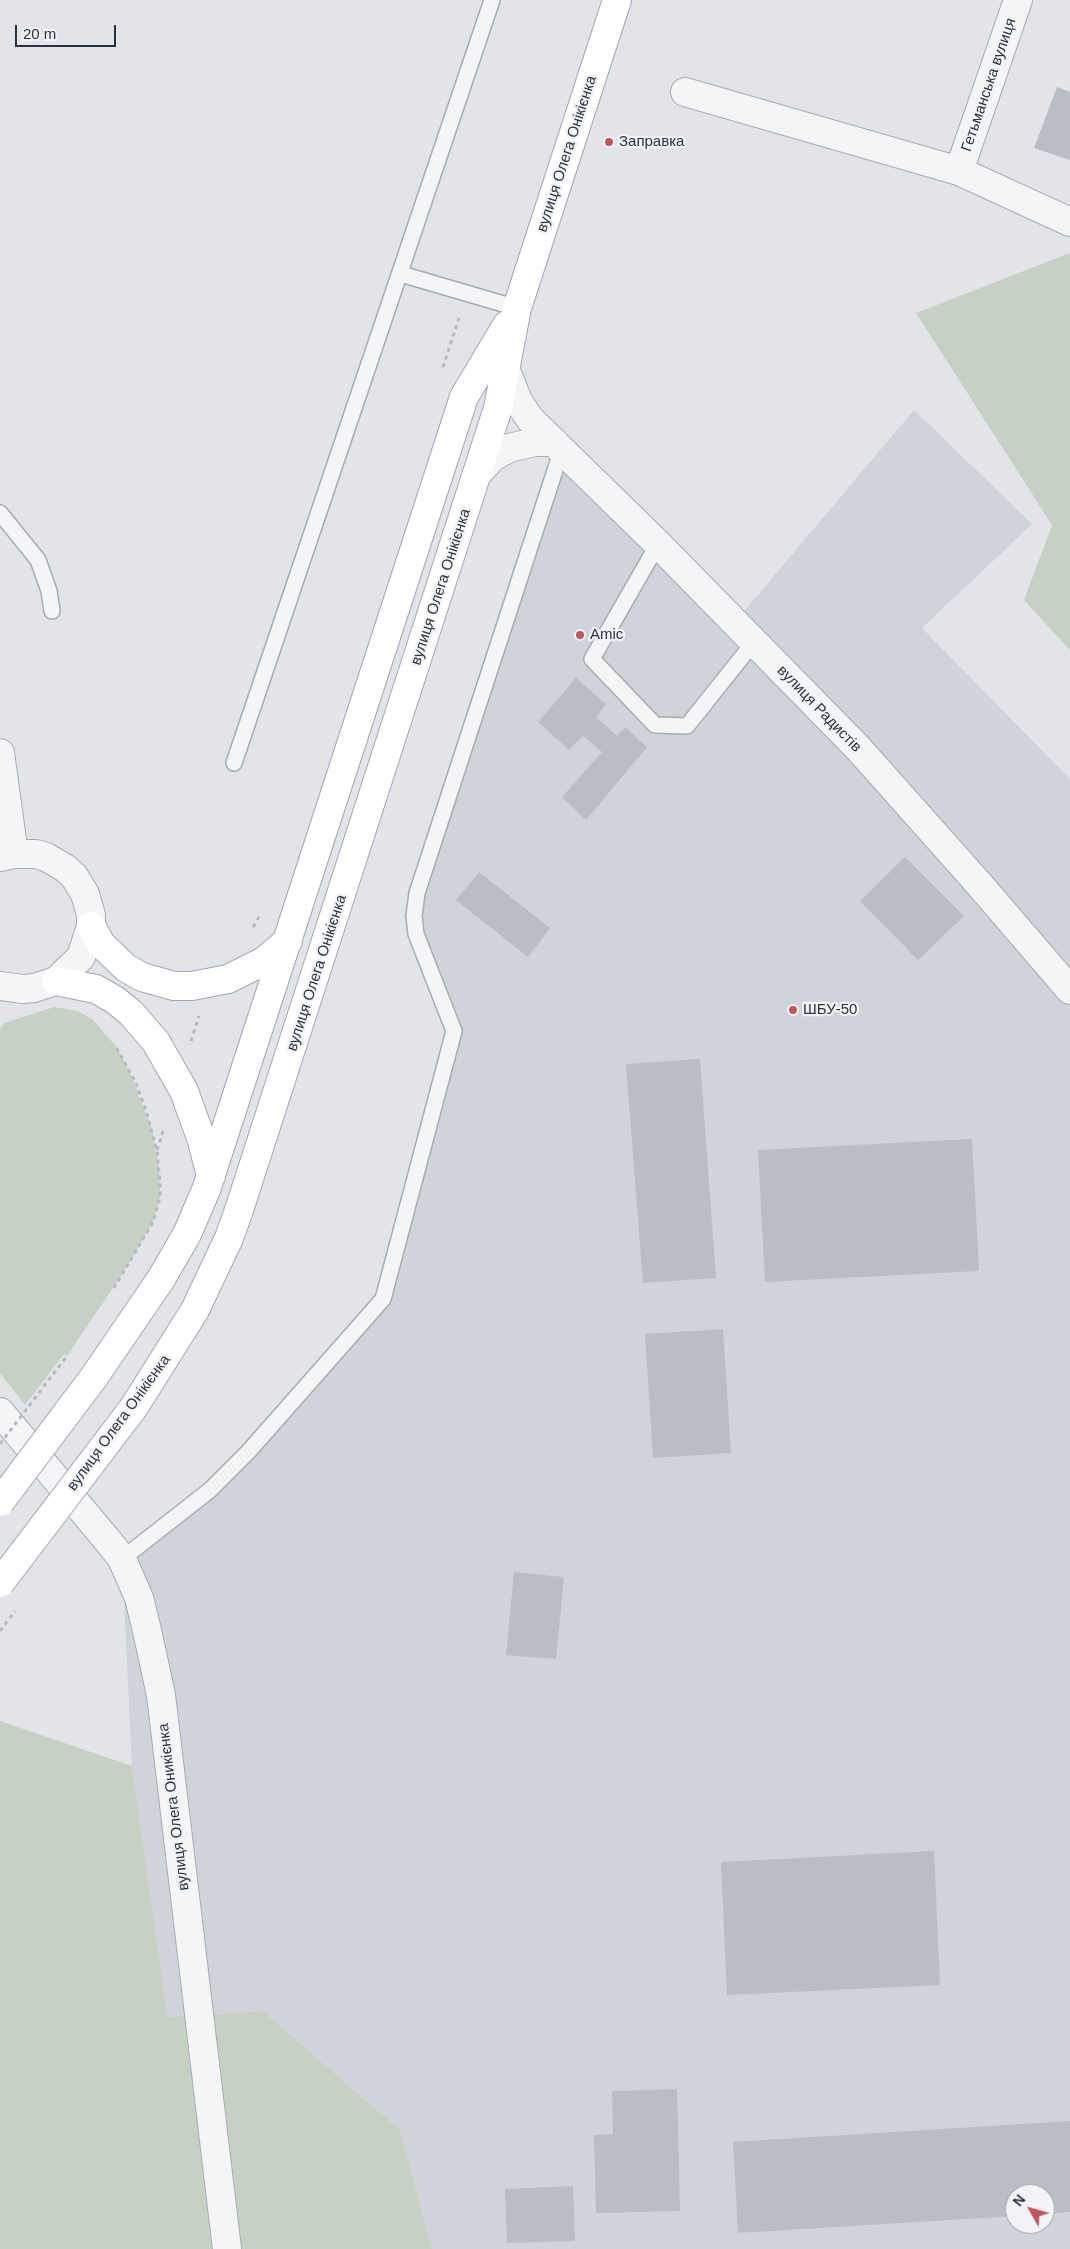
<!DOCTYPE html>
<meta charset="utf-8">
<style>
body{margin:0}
#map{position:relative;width:1070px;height:2249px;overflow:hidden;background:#e2e4e9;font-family:Helvetica,sans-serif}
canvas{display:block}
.north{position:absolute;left:1005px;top:2184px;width:50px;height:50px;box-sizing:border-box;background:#f1f3f6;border:1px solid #a2a5ac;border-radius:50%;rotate:308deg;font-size:14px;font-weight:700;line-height:20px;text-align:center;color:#2c313e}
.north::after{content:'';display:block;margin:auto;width:18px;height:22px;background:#bf565b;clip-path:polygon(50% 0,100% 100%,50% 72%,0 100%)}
.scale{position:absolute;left:15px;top:25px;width:101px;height:22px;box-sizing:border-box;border:2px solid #2c313e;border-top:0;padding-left:6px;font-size:15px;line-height:18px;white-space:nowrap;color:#2c313e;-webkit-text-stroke:4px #f1f3f6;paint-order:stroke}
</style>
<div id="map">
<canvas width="1070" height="2249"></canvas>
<div class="north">N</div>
<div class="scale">20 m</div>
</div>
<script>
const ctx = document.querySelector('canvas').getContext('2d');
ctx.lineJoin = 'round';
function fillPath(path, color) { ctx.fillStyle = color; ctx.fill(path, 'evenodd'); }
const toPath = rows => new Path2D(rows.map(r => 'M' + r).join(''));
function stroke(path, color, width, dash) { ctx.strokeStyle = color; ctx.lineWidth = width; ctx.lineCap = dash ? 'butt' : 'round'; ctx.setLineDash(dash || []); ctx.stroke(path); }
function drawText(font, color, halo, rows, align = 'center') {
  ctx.font = font + ' Helvetica,sans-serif'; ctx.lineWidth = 4.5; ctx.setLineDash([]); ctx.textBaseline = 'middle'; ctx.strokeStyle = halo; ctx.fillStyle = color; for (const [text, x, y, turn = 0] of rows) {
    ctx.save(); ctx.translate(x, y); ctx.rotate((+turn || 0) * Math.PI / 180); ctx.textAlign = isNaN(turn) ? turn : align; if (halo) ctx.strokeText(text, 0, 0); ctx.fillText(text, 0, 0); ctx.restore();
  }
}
fillPath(toPath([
 [914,410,1032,524,922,628,1070,779,1070,2249,432,2249,400,2130,263,2011,168,2017,132,1766,122,1559,210,1490,383,1299,454,1031,414,924,562,449,735,622],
 [1015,2194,1045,2194,1045,2224,1015,2224]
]), '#d0d3da');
fillPath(toPath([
 [1070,253,1070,650,1024,600,1052,525,916,313],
 [54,1007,78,1011,92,1019,115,1045,129,1070,152,1129,159,1169,160,1197,153,1222,123,1273,67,1356,64,1354,25,1405,0,1373,0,1029,4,1023],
 [0,1721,132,1766,168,2017,263,2011,400,2130,432,2249,0,2249]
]), '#c6d1c4');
fillPath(toPath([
 [1057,87,1070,92,1070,160,1034,148],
 [576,678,606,704,596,717,617,736,625,727,647,747,586,820,562,797,602,752,583,736,569,750,538,722],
 [905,857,964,916,918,960,860,901],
 [479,872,550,928,528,957,456,900],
 [700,1059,716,1278,643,1283,626,1064],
 [972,1139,979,1271,765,1282,758,1150],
 [723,1329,731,1453,653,1458,645,1334],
 [514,1572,564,1577,556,1659,506,1655],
 [934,1851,940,1985,727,1995,721,1862],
 [677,2089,680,2211,596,2213,594,2135,613,2134,612,2091],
 [1070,2121,1070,2212,1045,2214,1045,2194,1015,2194,1015,2216,738,2233,733,2142],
 [573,2186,575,2241,507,2243,505,2189]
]), '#babdc5');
const service = toPath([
 [401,274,517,308],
 [0,513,38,560,49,591,52,611],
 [658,544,592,659,655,725,687,726,754,642],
 [234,763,492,0],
 [122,1559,210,1490,249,1451,383,1299,454,1031,416,934,414,916,417,893,562,449]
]);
const minor = toPath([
 [685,92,959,171,1070,222],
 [959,171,1018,0],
 [505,368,518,401,530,419,658,544,858,748,979,884,1070,990],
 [478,473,493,457,509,448,535,442,554,442],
 [0,753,14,854],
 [0,857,14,854,36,854,46,857,65,868,74,876,85,894,91,915,91,926,81,957,56,981,34,988,23,989,0,986],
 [0,1412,113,1547,122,1559,139,1598,146,1626,161,1695,227,2249]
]);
const primary = toPath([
 [91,926,101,944,126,968,142,977,174,986,192,986,228,979,264,961,288,941],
 [56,981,96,989,115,1000,131,1013,156,1042,184,1091,202,1141,211,1176],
 [94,1377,161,1279,187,1234,206,1190,464,397,507,325],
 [134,1407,195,1310,229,1238,239,1210,498,408,517,308,617,0]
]);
stroke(service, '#a8abb2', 18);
stroke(minor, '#a8abb2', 30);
stroke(primary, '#a2a7b3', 30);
stroke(toPath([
 [443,367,459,318],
 [253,927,260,915],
 [191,1041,199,1016],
 [157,1150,164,1128],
 [114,1288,153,1222,160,1197,160,1183,157,1151,146,1110,135,1081,116,1047]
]), '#b8bac0', 3, [4, 4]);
stroke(service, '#f4f5f7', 15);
stroke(minor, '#f4f5f7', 28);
stroke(primary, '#fff', 28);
const primaryBridge = toPath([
 [0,1502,94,1377],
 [0,1583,134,1407]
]);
stroke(primaryBridge, '#a2a7b3', 30, []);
stroke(toPath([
 [0,1444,67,1356],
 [0,1631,15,1611]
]), '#b8bac0', 3, [4, 4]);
stroke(primaryBridge, '#fff', 28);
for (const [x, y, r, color] of [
 [609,142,5,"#bf565b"],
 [580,635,5,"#bf565b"],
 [793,1010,5,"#bf565b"]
]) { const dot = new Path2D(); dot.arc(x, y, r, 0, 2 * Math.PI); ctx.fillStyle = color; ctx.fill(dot); stroke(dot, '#f1f3f6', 2); }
drawText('15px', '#2c313e', '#f1f3f6', [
 ["Гетьманська вулиця",989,85,-71],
 ["вулиця Олега Онікієнка",567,154,-72],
 ["вулиця Олега Онікієнка",441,587,-72],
 ["вулиця Радистів",819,709,46],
 ["вулиця Олега Онікієнка",317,973,-72],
 ["вулиця Олега Онікієнка",119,1423,-54],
 ["вулиця Олега Оникієнка",174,1807,-97]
]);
drawText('15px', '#2c313e', '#f1f3f6', [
 ["Заправка",619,142],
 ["Amic",590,635],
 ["ШБУ-50",803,1010]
], 'left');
</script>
